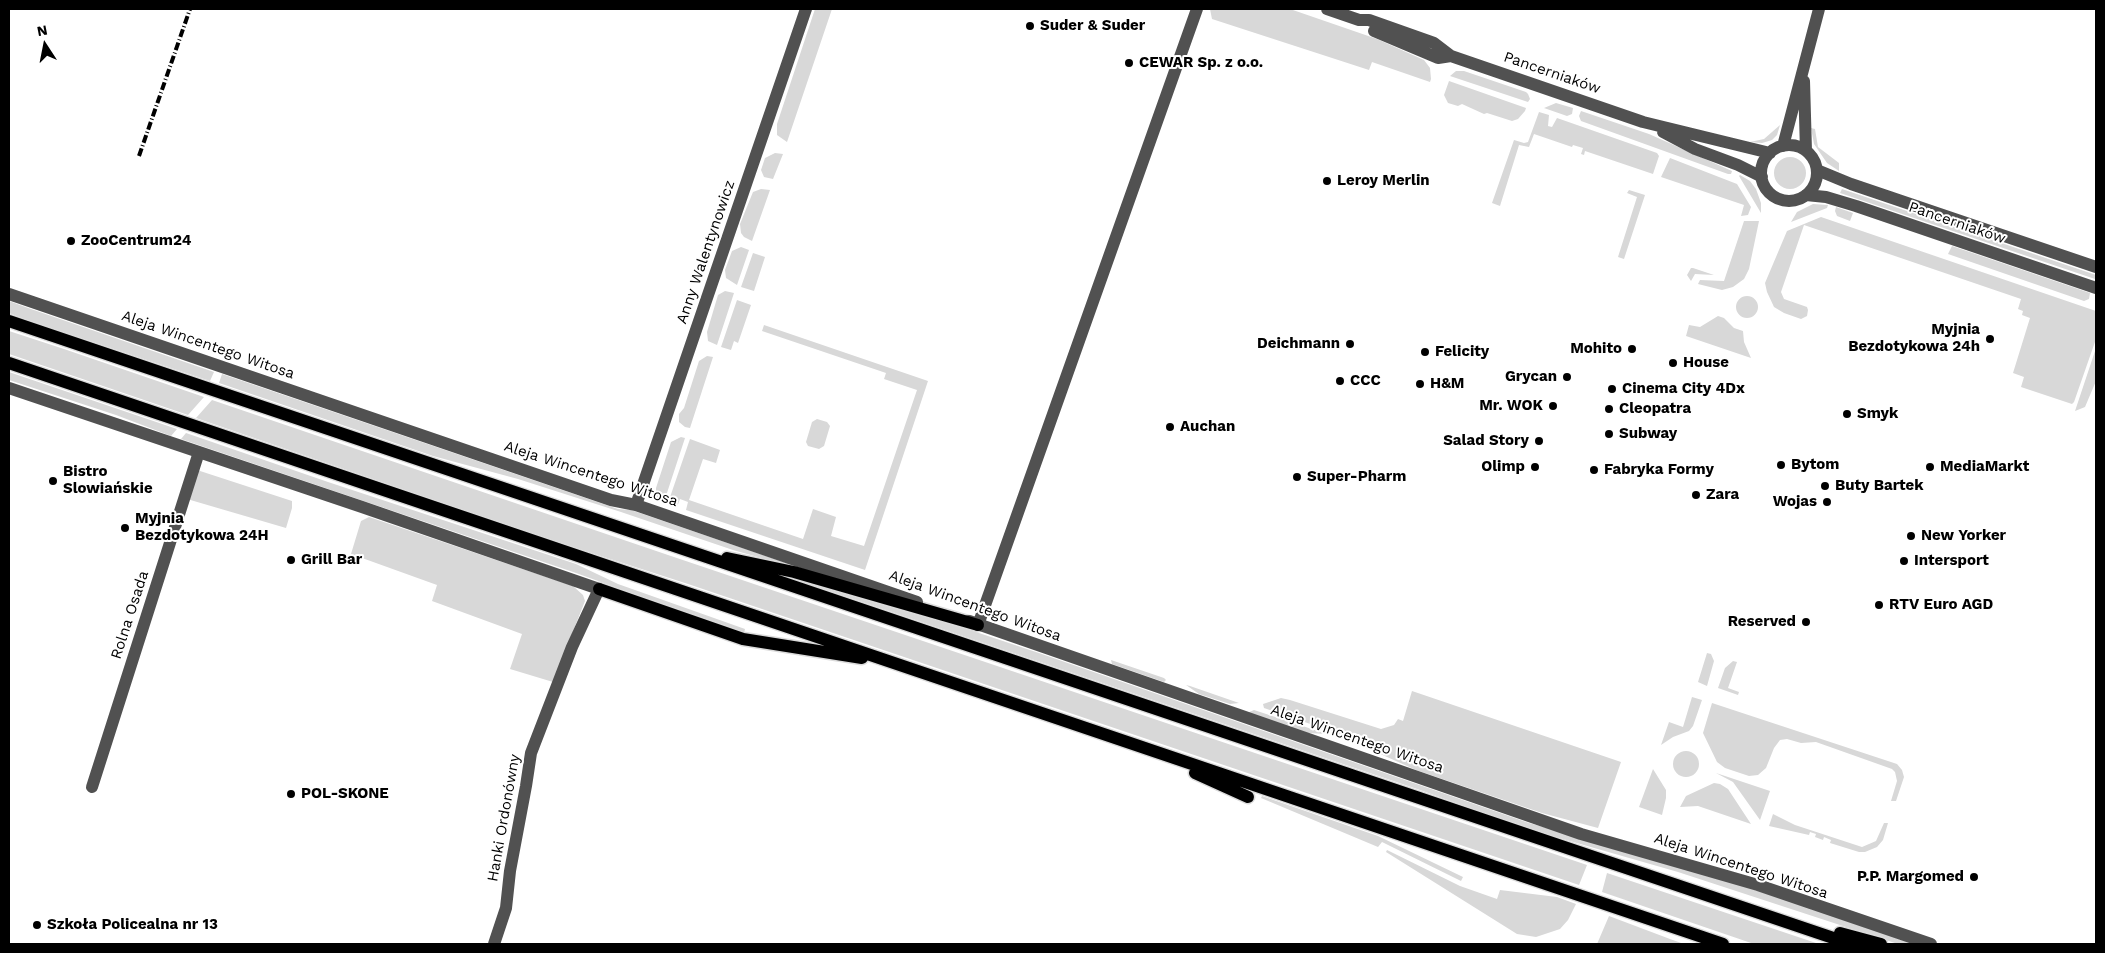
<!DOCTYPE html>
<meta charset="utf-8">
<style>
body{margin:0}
#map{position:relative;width:2105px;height:953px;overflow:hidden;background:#fff;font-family:"Work Sans",sans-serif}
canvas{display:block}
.frame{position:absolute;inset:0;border:10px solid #000;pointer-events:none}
.north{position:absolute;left:20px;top:20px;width:50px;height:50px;-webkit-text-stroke:4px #fff;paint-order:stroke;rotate:349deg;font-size:14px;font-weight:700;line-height:20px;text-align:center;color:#000}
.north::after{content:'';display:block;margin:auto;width:18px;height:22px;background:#000;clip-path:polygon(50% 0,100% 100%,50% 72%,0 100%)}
</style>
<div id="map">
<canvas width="2105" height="953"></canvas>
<div class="frame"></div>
<div class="north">N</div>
</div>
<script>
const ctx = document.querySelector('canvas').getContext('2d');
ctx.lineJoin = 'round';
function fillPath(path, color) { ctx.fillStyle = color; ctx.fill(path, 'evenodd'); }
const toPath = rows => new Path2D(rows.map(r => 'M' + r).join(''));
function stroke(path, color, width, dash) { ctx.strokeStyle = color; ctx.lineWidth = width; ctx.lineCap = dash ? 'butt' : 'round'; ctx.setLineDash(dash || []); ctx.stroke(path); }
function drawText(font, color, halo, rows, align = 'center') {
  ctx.font = font + ' "Work Sans",sans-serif'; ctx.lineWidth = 4; ctx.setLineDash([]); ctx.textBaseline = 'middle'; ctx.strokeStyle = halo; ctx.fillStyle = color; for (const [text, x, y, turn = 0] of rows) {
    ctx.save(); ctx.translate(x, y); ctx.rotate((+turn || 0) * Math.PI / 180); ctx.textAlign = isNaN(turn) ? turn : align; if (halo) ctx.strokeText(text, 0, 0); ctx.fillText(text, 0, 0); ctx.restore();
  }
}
fillPath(toPath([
 [815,9,832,9,787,142,777,135,777,124],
 [1210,9,1290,9,1377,39,1424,60,1430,68,1431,79,1430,82,1372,62,1369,70,1212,19],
 [1456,71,1464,71,1526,92,1528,94,1530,99,1528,102,1450,76],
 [1449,81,1526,108,1525,111,1518,119,1512,121,1487,113,1484,114,1462,104,1458,106,1448,103,1444,95],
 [1556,103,1573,108,1572,114,1567,116,1544,108],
 [1581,111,1649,134,1732,171,1731,174,1728,174,1581,121,1579,116],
 [1539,112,1549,115,1548,126,1552,127,1557,118,1657,153,1659,156,1653,174,1585,151,1584,155,1581,154,1583,148,1573,145,1572,147,1534,134,1529,147,1519,145,1500,206,1492,203,1514,140,1524,143,1528,142],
 [1780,125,1777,135,1772,140,1762,143,1750,142,1764,139],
 [1811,128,1815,129,1818,147,1839,163,1839,171,1827,163,1814,144],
 [775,153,783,154,773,179,764,177,761,170,765,158],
 '1774 173a16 16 0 1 1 32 0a16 16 0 1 1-32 0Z',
 [1670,158,1737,184,1751,207,1748,215,1741,216,1744,205,1661,177],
 [1740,175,1750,181,1756,189,1761,203,1761,213,1739,176],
 [761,189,770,190,752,241,744,237,741,233,740,224,753,192],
 [1842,189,2096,275,2096,277,2095,279,1840,193],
 [1629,190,1645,195,1624,259,1618,257,1637,197,1627,193],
 [1813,204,1828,205,1827,208,1791,222,1797,212],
 [1836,207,1853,213,1850,221,1837,216,1835,211],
 [1821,217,2096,311,2096,339,2074,402,2072,404,2021,387,2024,377,2013,373,2030,318,2022,315,2023,311,2018,309,2021,299,1804,225,1781,292,1784,299,1807,307,1808,310,1807,316,1801,319,1784,313,1774,307,1767,292,1765,283,1787,231],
 [1744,221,1759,221,1749,269,1744,279,1733,287,1722,290,1698,284,1700,280,1724,281],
 [1952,246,2090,293,2089,299,2084,301,1948,254],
 [741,247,749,250,737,285,726,278,725,270,732,251],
 [753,253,765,257,754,291,741,287],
 [1691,268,1693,268,1714,275,1695,274,1691,281,1687,275],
 [725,291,734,293,717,345,708,341,707,332,718,295],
 '1736 307a11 11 0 1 1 22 0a11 11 0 1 1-22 0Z',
 [737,300,751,305,738,343,734,341,731,350,721,347],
 [9,301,31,309,214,372,210,381,27,320,9,313],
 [1718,316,1724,318,1734,328,1743,331,1744,342,1751,358,1686,336,1689,325,1700,327],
 [764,325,928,381,865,570,686,510,688,502,680,499,677,507,668,503,690,439,720,450,716,463,703,459,689,500,803,539,813,509,836,517,831,536,864,546,917,390,884,379,886,373,762,331],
 [9,331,64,349,204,397,188,415,9,354],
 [2096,348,2096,381,2085,407,2075,411],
 [707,356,713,357,690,428,685,427,679,422,679,414,684,408,699,361],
 [9,372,177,429,171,436,116,415,9,380],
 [222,374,618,509,631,510,798,567,797,568,733,550,621,512,518,479,433,456,219,383],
 [212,400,668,555,1587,865,1579,885,688,584,542,537,196,418],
 [817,419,827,422,830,426,824,446,819,449,808,446,806,442,812,422],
 [186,433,328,482,576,564,618,584,745,629,744,633,719,625,576,573,181,439],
 [681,437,685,438,664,502,656,499,656,488,671,442],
 [197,470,292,501,292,508,286,528,187,499],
 [369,517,573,586,583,595,585,601,553,682,510,669,522,634,432,601,437,585,351,554,361,521],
 [795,577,910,610,1039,653,1529,823,1683,866,1918,944,1898,944,1678,872,1528,829,1420,790,794,579],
 [1707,653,1711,654,1714,661,1707,686,1698,682],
 [1111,660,1164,678,1166,680,1164,682,1112,664],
 [1733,661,1737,662,1728,688,1739,692,1738,695,1718,688,1725,668],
 [1186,685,1190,686,1239,703,1230,704,1199,694],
 [1412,691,1621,762,1598,828,1542,813,1416,770,1376,752,1377,747,1264,708,1263,704,1281,698,1290,700,1381,729,1394,725,1398,719,1403,721],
 [1692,697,1702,700,1693,726,1689,731,1673,737,1661,745,1669,722,1683,727],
 [1712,703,1897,764,1902,770,1904,777,1896,801,1891,801,1897,781,1895,772,1892,769,1816,742,1801,743,1787,739,1780,740,1774,748,1766,768,1758,775,1749,776,1725,768,1717,762,1703,733],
 [1254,710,1327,734,1307,733,1247,713],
 '1673 764a13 13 0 1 1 26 0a13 13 0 1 1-26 0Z',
 [1653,769,1666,790,1666,798,1662,815,1639,807],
 [1716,773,1770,791,1760,820,1733,782],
 [1714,783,1720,784,1728,789,1751,824,1698,806,1680,807,1686,796],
 [1262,796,1378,836,1463,877,1461,881,1382,842,1378,847,1261,798],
 [1773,814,1795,825,1862,847,1876,841,1884,823,1888,823,1883,840,1877,847,1865,852,1859,852,1830,843,1831,840,1824,837,1823,840,1815,837,1816,834,1810,832,1809,835,1769,826],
 [1387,850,1460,886,1497,899,1500,890,1557,897,1576,904,1568,920,1560,929,1536,937,1517,934,1386,852],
 [1607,873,1819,944,1754,944,1602,892],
 [1609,916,1670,939,1684,944,1597,944]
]), '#d8d8d8');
const major = toPath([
 [9,321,1851,944],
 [9,363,1723,944],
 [727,558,794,572,978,625],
 [599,589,743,639,862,658],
 [1195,773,1248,797],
 [1840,933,1881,944]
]);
stroke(major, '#dbdbdb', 15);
stroke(toPath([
 [1327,9,1359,20,1369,20,1434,43,1451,56,1643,122,1770,153],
 [1374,31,1438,58,1451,56],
 [1804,81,1806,151],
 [1663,132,1695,149,1738,165,1762,177],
 '1761 173a28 28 0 1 1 56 0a28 28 0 1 1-56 0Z',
 [1783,146,1819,9],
 [1817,170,1851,184,2096,267],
 [1806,195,1826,197,1856,206,2096,288],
 [9,294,611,500,636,505,917,602],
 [9,388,362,507,599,589,572,647,531,753,526,786,510,871,506,908,494,944],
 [636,505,806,9],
 [969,621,1581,834,1758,885,1931,944],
 [978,625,1197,9],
 [92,787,199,452]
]), '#515151', 12);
stroke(major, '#000', 12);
stroke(toPath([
 [139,156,190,9]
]), '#000', 4, [8, 2.5, 1, 2.5]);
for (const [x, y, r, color] of [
 [1030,26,5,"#000"],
 [1129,63,5,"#000"],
 [1327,181,5,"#000"],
 [71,241,5,"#000"],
 [1990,339,5,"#000"],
 [1350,344,5,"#000"],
 [1632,349,5,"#000"],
 [1425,352,5,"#000"],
 [1673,363,5,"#000"],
 [1567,377,5,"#000"],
 [1340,381,5,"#000"],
 [1420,384,5,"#000"],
 [1612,389,5,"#000"],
 [1553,406,5,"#000"],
 [1609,409,5,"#000"],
 [1847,414,5,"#000"],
 [1170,427,5,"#000"],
 [1609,434,5,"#000"],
 [1539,441,5,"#000"],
 [1781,465,5,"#000"],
 [1535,467,5,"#000"],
 [1930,467,5,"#000"],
 [1594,470,5,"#000"],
 [1297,477,5,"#000"],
 [53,481,5,"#000"],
 [1825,486,5,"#000"],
 [1696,495,5,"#000"],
 [1827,502,5,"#000"],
 [125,528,5,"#000"],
 [1911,536,5,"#000"],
 [291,560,5,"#000"],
 [1904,561,5,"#000"],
 [1879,605,5,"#000"],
 [1806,622,5,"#000"],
 [291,794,5,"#000"],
 [1974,877,5,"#000"],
 [37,925,5,"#000"]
]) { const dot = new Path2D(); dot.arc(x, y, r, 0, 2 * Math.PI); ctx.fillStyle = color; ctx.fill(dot); stroke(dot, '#fff', 2); }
drawText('bold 15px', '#000', '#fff', [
 ["Suder & Suder",1040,26],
 ["CEWAR Sp. z o.o.",1139,63],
 ["Leroy Merlin",1337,181],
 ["ZooCentrum24",81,241],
 ["Myjnia",1980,330,"right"],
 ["Bezdotykowa 24h",1980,347,"right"],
 ["Deichmann",1340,344,"right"],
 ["Mohito",1622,349,"right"],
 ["Felicity",1435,352],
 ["House",1683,363],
 ["Grycan",1557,377,"right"],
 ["CCC",1350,381],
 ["H&M",1430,384],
 ["Cinema City 4Dx",1622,389],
 ["Mr. WOK",1543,406,"right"],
 ["Cleopatra",1619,409],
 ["Smyk",1857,414],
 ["Auchan",1180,427],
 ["Subway",1619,434],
 ["Salad Story",1529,441,"right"],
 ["Bytom",1791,465],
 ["Olimp",1525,467,"right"],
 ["MediaMarkt",1940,467],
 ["Fabryka Formy",1604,470],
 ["Bistro",63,472],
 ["Slowiańskie",63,489],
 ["Super-Pharm",1307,477],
 ["Buty Bartek",1835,486],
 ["Zara",1706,495],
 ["Wojas",1817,502,"right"],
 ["Myjnia",135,519],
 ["Bezdotykowa 24H",135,536],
 ["New Yorker",1921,536],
 ["Grill Bar",301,560],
 ["Intersport",1914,561],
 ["RTV Euro AGD",1889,605],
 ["Reserved",1796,622,"right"],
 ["POL-SKONE",301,794],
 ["P.P. Margomed",1964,877,"right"],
 ["Szkoła Policealna nr 13",47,925]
], 'left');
drawText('15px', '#000', '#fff', [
 ["Pancerniaków",1552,73,19],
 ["Pancerniaków",1957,223,19],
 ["Anny Walentynowicz",706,252,-71],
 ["Aleja Wincentego Witosa",208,345,19],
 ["Aleja Wincentego Witosa",591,474,18],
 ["Aleja Wincentego Witosa",975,606,20],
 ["Rolna Osada",130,615,-72],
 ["Aleja Wincentego Witosa",1357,739,19],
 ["Hanki Ordonówny",504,818,-80],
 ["Aleja Wincentego Witosa",1741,866,18]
]);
</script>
